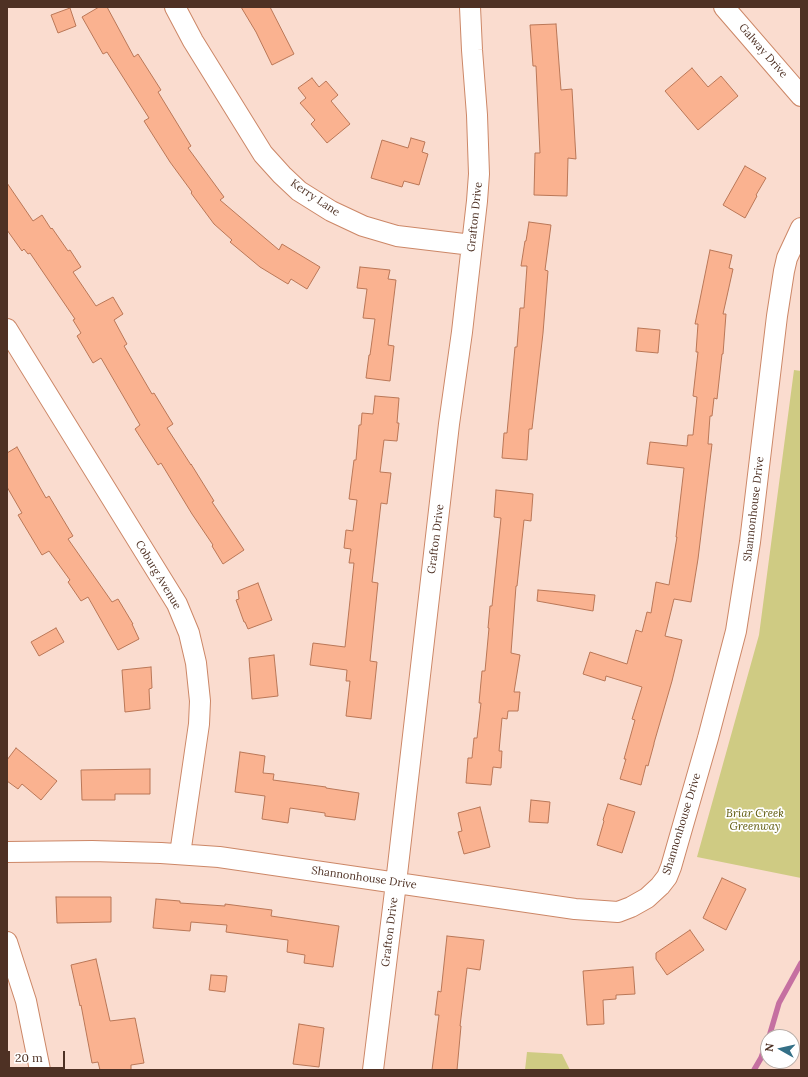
<!DOCTYPE html>
<style>
body{margin:0}
#map{position:relative;width:808px;height:1077px;overflow:hidden;background:#fadccf;font-family:Lora,serif}
canvas{display:block}
.frame{position:absolute;inset:0;border:8px solid #4e3124;pointer-events:none}
.north{position:absolute;left:760px;top:1029px;width:40px;height:40px;box-sizing:border-box;background:#fff;border:1px solid #b8ada7;border-radius:50%;rotate:278deg;font-size:11px;font-weight:700;line-height:16px;text-align:center;color:#4e3124}
.north::after{content:'';display:block;margin:auto;width:14px;height:18px;background:#347087;clip-path:polygon(50% 0,100% 100%,50% 72%,0 100%)}
.scale{position:absolute;left:8px;top:1051px;width:57px;height:18px;box-sizing:border-box;border:2px solid #4e3124;border-top:0;padding-left:5px;font-size:12px;line-height:14px;white-space:nowrap;color:#4e3124;-webkit-text-stroke:3px #fff;paint-order:stroke}
</style>
<div id="map">
<canvas width="808" height="1077"></canvas>
<div class="frame"></div>
<div class="north">N</div>
<div class="scale">20 m</div>
</div>
<script>
const ctx = document.querySelector('canvas').getContext('2d');
ctx.lineJoin = 'round';
function fillPath(path, color) { ctx.fillStyle = color; ctx.fill(path, 'evenodd'); }
const toPath = rows => new Path2D(rows.map(r => 'M' + r).join(''));
function stroke(path, color, width, dash) { ctx.strokeStyle = color; ctx.lineWidth = width; ctx.lineCap = dash ? 'butt' : 'round'; ctx.setLineDash(dash || []); ctx.stroke(path); }
function drawText(font, color, halo, rows, align = 'center') {
  ctx.font = font + ' Lora,serif'; ctx.lineWidth = 3.5; ctx.setLineDash([]); ctx.textBaseline = 'middle'; ctx.strokeStyle = halo; ctx.fillStyle = color; for (const [text, x, y, turn = 0] of rows) {
    ctx.save(); ctx.translate(x, y); ctx.rotate((+turn || 0) * Math.PI / 180); ctx.textAlign = isNaN(turn) ? turn : align; if (halo) ctx.strokeText(text, 0, 0); ctx.fillText(text, 0, 0); ctx.restore();
  }
}
fillPath(toPath([
 [794,370,801,371,801,878,697,857,759,635],
 [527,1052,562,1054,570,1070,525,1070]
]), '#cfcb83');
stroke(toPath([
 [769,1037,779,1003,801,963],
 [754,1070,761,1058,768,1039]
]), '#c570a1', 5.5);
const building = toPath([
 [99,7,107,7,134,57,138,54,161,90,158,92,191,146,188,148,224,197,220,200,279,250,282,244,320,267,307,289,291,279,288,284,260,267,230,242,232,240,214,224,191,193,192,192,170,162,144,121,149,118,107,52,103,54,82,17,99,7],
 [241,7,270,7,294,54,272,65,256,32,241,7],
 [70,8,76,26,58,33,51,15,70,8],
 [556,24,561,90,572,89,576,159,568,158,567,196,534,195,535,153,540,153,536,66,533,66,530,25,556,24],
 [692,68,708,87,721,76,738,96,698,130,665,91,692,68],
 [312,78,319,87,326,81,338,95,331,101,350,124,327,143,311,124,315,120,300,103,306,98,298,88,312,78],
 [411,138,425,142,422,152,428,154,419,185,404,181,402,187,371,178,382,140,408,148,411,138],
 [745,166,766,178,756,195,757,196,745,218,723,205,745,166],
 [7,183,33,221,42,215,51,229,52,228,68,251,70,250,81,267,73,272,96,306,113,297,123,314,114,320,127,344,124,346,152,394,154,393,173,424,167,428,191,465,191,464,214,501,212,502,244,550,223,564,212,546,213,545,192,514,161,463,158,465,135,429,140,425,101,358,93,363,77,336,81,333,73,320,75,319,30,253,28,254,24,249,22,251,7,230,7,183],
 [529,222,551,225,545,270,548,271,543,333,532,429,529,429,527,460,502,458,504,433,507,433,515,347,517,347,520,308,524,308,527,266,521,266,525,241,526,241,529,222],
 [710,250,732,255,729,268,733,269,723,314,726,314,723,354,722,354,717,399,714,398,712,416,710,416,708,444,712,444,698,559,691,602,674,599,665,636,682,640,672,681,654,743,654,744,648,766,646,765,641,785,620,779,626,759,624,759,635,720,632,719,642,687,606,676,605,681,583,674,590,652,627,664,636,630,642,632,647,612,651,613,656,582,669,585,677,537,676,537,684,468,647,464,650,442,687,446,688,435,693,435,697,397,693,396,698,352,696,352,698,324,695,324,710,250],
 [360,267,390,270,388,279,396,280,388,345,394,346,390,381,366,378,369,355,370,355,375,319,363,318,367,289,357,288,360,267],
 [638,328,660,330,658,353,636,351,638,328],
 [375,396,399,398,397,423,399,423,397,441,384,440,380,472,391,473,387,504,381,503,372,582,378,583,370,661,377,662,371,719,346,716,350,681,346,681,347,670,310,665,313,643,345,647,354,563,349,563,351,549,344,548,346,530,353,531,357,500,349,499,354,460,356,460,359,425,361,425,362,413,373,414,375,396],
 [17,447,46,498,49,496,73,536,68,539,112,602,118,599,133,624,132,624,139,639,118,650,88,597,81,601,68,582,70,580,49,551,42,555,18,515,22,513,7,487,7,453,17,447],
 [496,490,533,494,531,521,524,520,517,586,516,586,511,653,520,655,514,692,520,692,518,711,508,711,507,719,502,718,499,751,502,751,501,768,493,767,491,785,466,783,468,758,472,758,474,738,477,738,481,703,479,703,482,671,485,671,489,628,488,628,490,606,492,606,501,518,494,517,496,490],
 [258,583,272,620,248,629,245,622,244,622,236,600,239,599,238,591,258,583],
 [538,590,595,595,593,611,537,601,538,590],
 [56,628,64,642,39,656,31,642,56,628],
 [274,655,278,696,252,699,249,658,274,655],
 [151,667,152,688,149,689,150,709,125,712,122,670,151,667],
 [16,748,57,781,41,800,22,784,18,789,7,781,7,760,16,748],
 [240,752,265,756,263,773,274,774,273,780,326,787,326,788,359,793,355,820,325,816,325,813,290,808,288,823,262,819,265,796,235,792,240,752],
 [150,769,150,794,115,794,115,800,82,800,81,770,150,769],
 [531,800,550,802,548,823,529,822,531,800],
 [608,804,635,812,622,853,597,845,604,821,603,820,608,804],
 [480,807,490,847,464,854,458,832,462,831,458,813,480,807],
 [722,878,746,889,726,930,703,918,722,878],
 [56,897,111,897,111,922,57,923,56,897],
 [156,899,180,901,180,903,225,906,225,904,272,910,271,916,339,926,333,967,304,963,305,955,287,952,288,940,226,932,227,925,191,922,190,931,153,928,156,899],
 [690,930,704,950,667,975,656,959,656,953,690,930],
 [447,936,484,940,480,970,467,968,460,1026,461,1026,457,1070,432,1070,439,1015,435,1015,438,991,441,992,447,936],
 [96,959,110,1021,135,1018,144,1063,131,1065,131,1070,100,1070,98,1062,92,1063,81,1005,80,1006,71,965,96,959],
 [633,967,635,994,616,995,616,999,603,1000,604,1024,587,1025,583,971,633,967],
 [211,975,227,976,225,992,209,990,211,975],
 [299,1024,324,1028,319,1067,293,1064,299,1024]
]);
fillPath(building, '#fab290');
stroke(building, '#ba7757', 1);
const street = toPath([
 [175,7,193,41,263,154,282,175,299,191,331,211,363,226,397,236,472,245],
 [724,7,801,96],
 [7,329,177,604,189,633,196,663,200,701,199,724,180,854],
 [7,852,92,851,161,853,219,857,575,909,618,912,631,907,647,898,660,886,667,877,671,867,708,738,736,631,750,542,777,316,784,271,787,258,801,228],
 [7,942,26,1001,40,1070],
 [373,1070,396,883,449,424,462,332,477,201,479,174,477,115,472,50,470,7]
]);
stroke(street, '#cc8767', 22);
stroke(street, '#fff', 20);
drawText('11px', '#4e3124', '#fff', [
 ["Galway Drive",763,51,49],
 ["Kerry Lane",315,198,34],
 ["Grafton Drive",475,217,-84],
 ["Shannonhouse Drive",754,509,-83],
 ["Grafton Drive",436,539,-83],
 ["Coburg Avenue",158,575,59],
 ["Shannonhouse Drive",682,824,-73],
 ["Shannonhouse Drive",364,878,8],
 ["Grafton Drive",390,932,-83]
]);
drawText('italic 11px', '#5d5809', '#fff', [
 ["Briar Creek",755,814],
 ["Greenway",755,827]
]);
</script>
